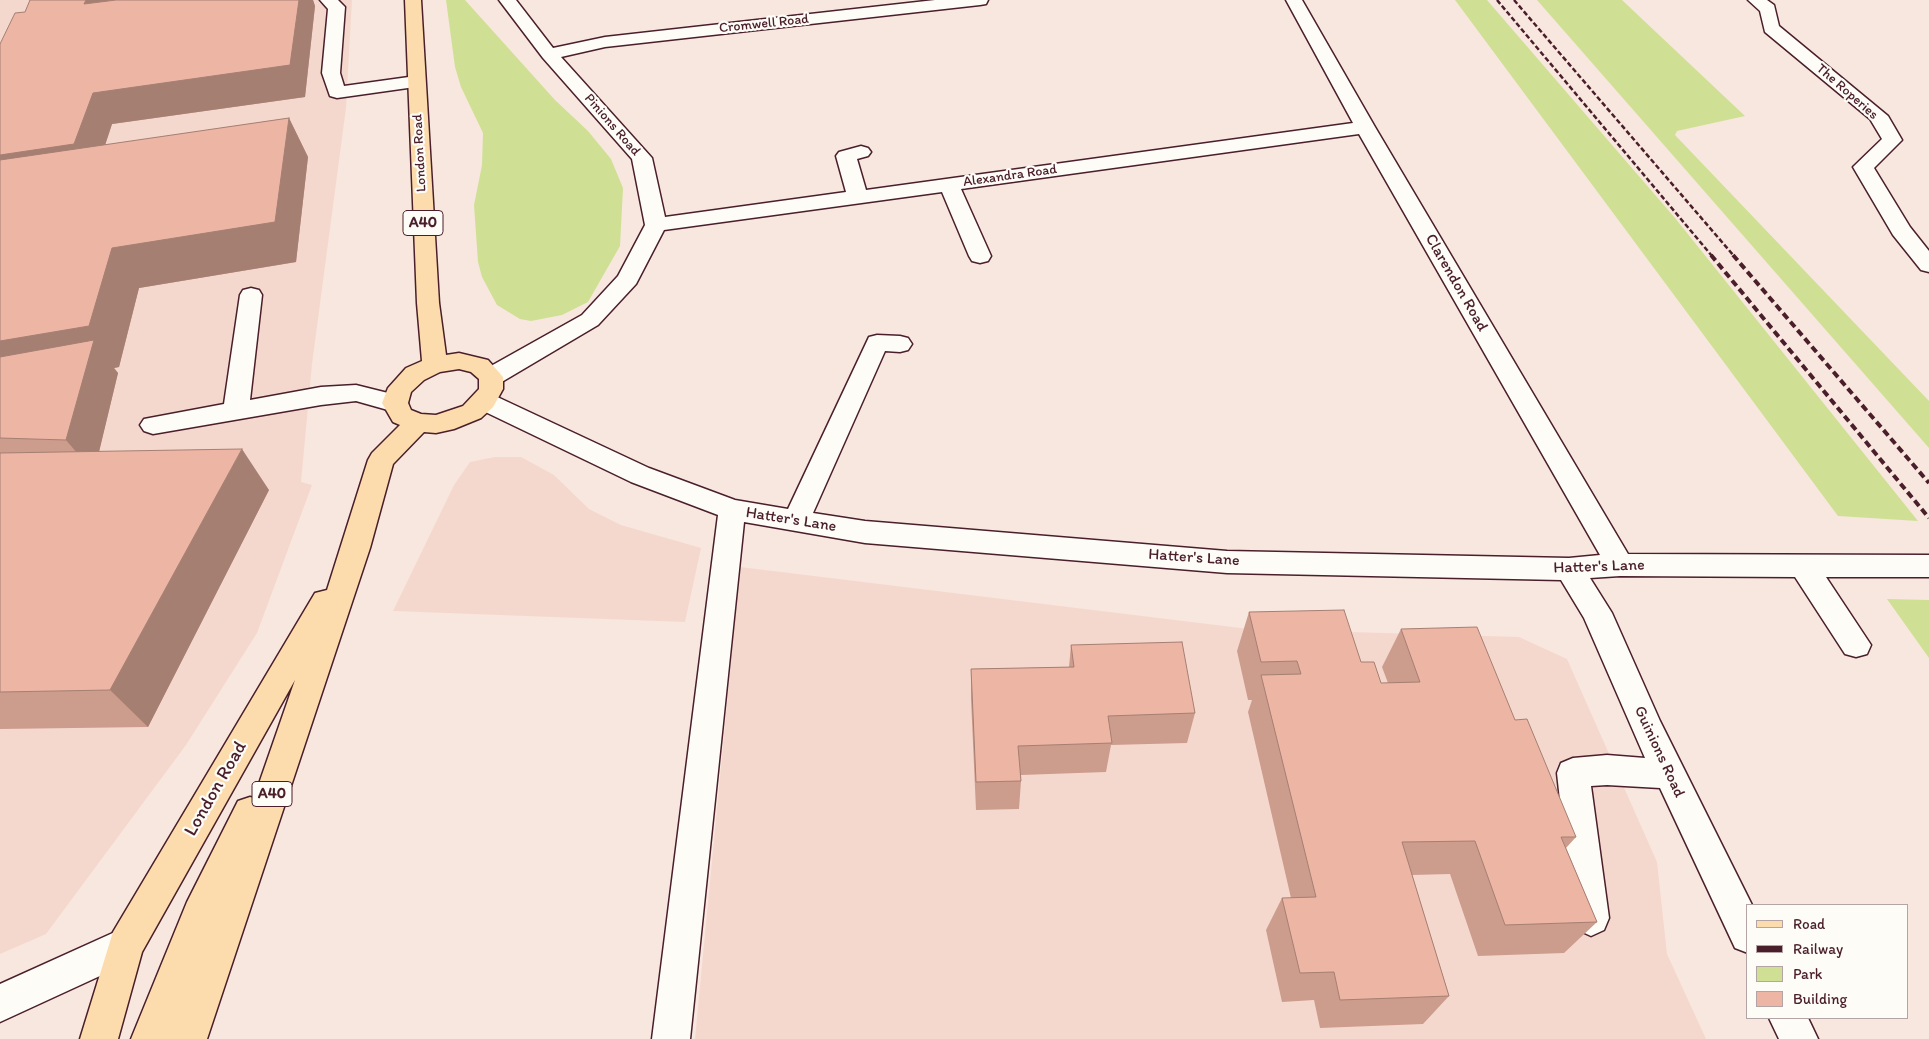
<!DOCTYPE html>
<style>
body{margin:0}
#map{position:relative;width:1929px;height:1039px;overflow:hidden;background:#f8e7de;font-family:Itim,sans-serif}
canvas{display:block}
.legend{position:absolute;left:1746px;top:904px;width:162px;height:115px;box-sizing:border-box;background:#fdfcf7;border:1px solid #b5a4a5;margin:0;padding:6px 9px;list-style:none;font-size:15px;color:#4a1f2b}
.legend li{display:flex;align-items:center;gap:10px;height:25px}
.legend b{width:25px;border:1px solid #b5a4a5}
</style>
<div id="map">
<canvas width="1929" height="1039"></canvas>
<ul class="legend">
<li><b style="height:6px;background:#fcdcac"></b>Road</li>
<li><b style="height:6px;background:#4a1f2b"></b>Railway</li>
<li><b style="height:14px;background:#cfe094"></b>Park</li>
<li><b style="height:14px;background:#edb5a4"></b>Building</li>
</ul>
</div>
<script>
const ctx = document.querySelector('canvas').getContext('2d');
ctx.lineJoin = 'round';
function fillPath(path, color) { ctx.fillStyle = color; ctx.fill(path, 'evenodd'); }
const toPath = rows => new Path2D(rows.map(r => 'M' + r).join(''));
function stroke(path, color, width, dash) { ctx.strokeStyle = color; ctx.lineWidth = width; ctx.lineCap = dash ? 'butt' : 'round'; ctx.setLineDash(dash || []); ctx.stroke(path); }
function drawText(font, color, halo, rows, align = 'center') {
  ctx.font = font + ' Itim,sans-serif'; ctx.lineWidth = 4.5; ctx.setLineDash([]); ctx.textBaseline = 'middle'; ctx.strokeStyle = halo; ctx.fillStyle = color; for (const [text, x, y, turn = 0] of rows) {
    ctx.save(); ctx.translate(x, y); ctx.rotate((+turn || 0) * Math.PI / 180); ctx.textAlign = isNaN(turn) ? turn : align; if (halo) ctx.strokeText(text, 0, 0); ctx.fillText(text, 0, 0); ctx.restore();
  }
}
fillPath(toPath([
 [0,0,352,0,346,108,312,364,301,482,312,485,257,633,186,745,46,934,0,954],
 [495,457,521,457,554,475,589,509,621,525,701,548,685,622,393,611,454,485,470,462],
 [740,567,1249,629,1519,637,1567,659,1657,862,1667,954,1706,1039,695,1039]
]), '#f5d8cd');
fillPath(toPath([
 [446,0,465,0,555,100,588,131,611,159,623,188,620,246,588,302,562,315,531,321,520,319,497,305,482,277,478,262,474,205,482,165,483,133,461,87,455,67],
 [1455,0,1487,0,1675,218,1918,521,1838,516],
 [1537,0,1622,0,1745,116,1677,131,1675,135,1929,401,1929,448],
 [1887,599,1929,600,1929,658]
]), '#cfe094');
const minor = toPath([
 [320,0,338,0,345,7,340,73,344,86,416,76,422,78,425,82,422,86,337,98,330,96,322,73,328,9,320,0],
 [499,0,516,0,553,48,605,37,935,0,988,0,986,4,980,5,605,47,561,57,652,158,665,217,846,192,836,156,839,152,861,146,868,148,871,152,868,156,857,159,866,190,1353,123,1286,0,1302,0,1375,127,1628,554,1929,555,1929,577,1826,577,1871,645,1867,654,1856,657,1845,654,1795,577,1620,576,1590,578,1612,613,1660,721,1752,905,1748,905,1748,953,1735,948,1660,788,1607,785,1591,786,1609,918,1604,930,1591,936,1578,930,1573,918,1557,773,1561,763,1573,758,1607,755,1645,758,1584,618,1561,580,1227,573,865,543,744,522,690,1039,652,1039,718,515,631,482,475,407,471,401,475,395,484,392,493,395,649,468,735,500,788,509,869,337,877,335,900,336,908,338,912,344,908,350,900,352,885,351,813,513,865,521,1227,551,1569,558,1600,555,1359,134,961,189,991,256,988,261,980,263,972,261,969,256,942,192,664,230,636,284,598,325,500,383,491,385,482,383,479,377,482,371,582,315,618,276,645,225,632,159,543,58,499,0],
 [1748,0,1767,0,1774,5,1779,26,1888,116,1902,140,1874,168,1910,227,1929,251,1929,272,1921,270,1893,235,1853,167,1882,139,1870,119,1765,32,1760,11,1748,0],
 [251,288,259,290,262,295,250,400,321,387,356,385,404,397,408,403,404,409,395,412,356,401,321,405,153,434,144,431,140,425,144,419,224,404,240,295,243,290,251,288],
 [126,927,139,932,144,945,139,958,0,1022,0,984,126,927],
 [1769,1018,1808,1018,1818,1039,1779,1039,1769,1018]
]);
const major = toPath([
 [405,0,421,0,439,303,446,355,459,353,488,360,503,377,503,389,493,407,481,418,454,429,436,433,424,432,393,464,370,548,207,1039,131,1039,187,902,238,801,250,797,254,798,295,680,142,952,118,1039,80,1039,113,932,315,593,327,590,368,460,372,453,400,425,393,422,382,403,388,388,406,368,422,361,417,303,405,0],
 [459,369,471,372,479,379,479,389,463,406,436,415,421,414,411,410,408,403,411,392,424,380,440,372,459,369]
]);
stroke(minor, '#4a1f2b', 3);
stroke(major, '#4a1f2b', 3);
fillPath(minor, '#fdfcf7');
fillPath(major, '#fcdcac');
stroke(toPath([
 [1497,0,1712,256],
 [1514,0,1734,256]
]), '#4a1f2b', 2.5, [5, 2.5]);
stroke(toPath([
 [1711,255,1929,518],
 [1733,255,1929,483]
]), '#4a1f2b', 4, [7, 4]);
fillPath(toPath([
 [30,0,313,0,315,6,305,97,112,124,105,145,289,118,308,157,296,262,139,288,119,367,114,368,118,373,99,451,269,490,148,727,0,729,0,44,25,12],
 [1249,612,1361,662,1381,683,1388,683,1382,667,1401,629,1515,720,1576,837,1566,848,1597,922,1564,953,1478,956,1450,874,1412,875,1449,996,1423,1024,1320,1028,1314,1000,1282,1002,1266,930,1282,898,1291,898,1248,712,1252,700,1248,700,1237,651],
 [1071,645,1195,713,1187,743,1111,745,1106,772,1021,775,1021,781,1019,809,976,810,971,699,971,669,1069,667]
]), '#cc9c8d');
fillPath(toPath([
 [86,0,115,0,84,4],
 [299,0,313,0,315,6,305,97,112,124,95,176,0,190,0,155,93,93],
 [289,118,308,157,296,262,139,288,119,367,114,368,118,373,94,473,66,440,0,388,0,341,112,248],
 [242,449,269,490,148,727,110,690]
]), '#a67f73');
const building = toPath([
 [30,0,86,0,84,4,116,0,299,0,290,65,93,93,74,144,0,155,0,44,15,13,25,12,30,0],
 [289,118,275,222,112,248,89,326,0,341,0,160,289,118],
 [94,340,66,440,0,438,0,357,94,340],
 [242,449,110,690,0,692,0,453,242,449],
 [1344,610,1361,662,1374,662,1381,683,1420,682,1401,629,1477,627,1515,720,1527,719,1576,837,1561,837,1597,922,1505,925,1475,841,1402,842,1449,996,1340,1000,1334,972,1300,973,1282,898,1316,897,1261,675,1301,674,1297,661,1261,662,1249,612,1344,610],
 [1182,642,1195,713,1108,716,1112,743,1018,746,1021,781,976,782,971,669,1074,667,1071,645,1182,642]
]);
fillPath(building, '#edb5a4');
stroke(building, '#a67f73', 1);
drawText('14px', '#4a1f2b', '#fdfcf7', [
 ["Cromwell Road",764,24,-6],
 ["The Roperies",1847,92,41],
 ["Pinions Road",612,125,49],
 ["London Road",420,153,-93],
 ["Alexandra Road",1010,176,-8]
]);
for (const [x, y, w] of [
 [423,223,40],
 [272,794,40]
]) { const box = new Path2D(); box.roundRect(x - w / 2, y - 12.5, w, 25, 4); ctx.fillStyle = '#fdfcf7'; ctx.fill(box); stroke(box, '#4a1f2b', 1); }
drawText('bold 15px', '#4a1f2b', null, [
 ["A40",423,223],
 ["A40",272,794]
]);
drawText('16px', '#4a1f2b', '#fdfcf7', [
 ["Clarendon Road",1456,283,60],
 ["Hatter's Lane",791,520,9],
 ["Hatter's Lane",1194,558,4],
 ["Hatter's Lane",1599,567,-2],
 ["Guinions Road",1659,752,65]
]);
drawText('19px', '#4a1f2b', '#fdfcf7', [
 ["London Road",216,789,-60]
]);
</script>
